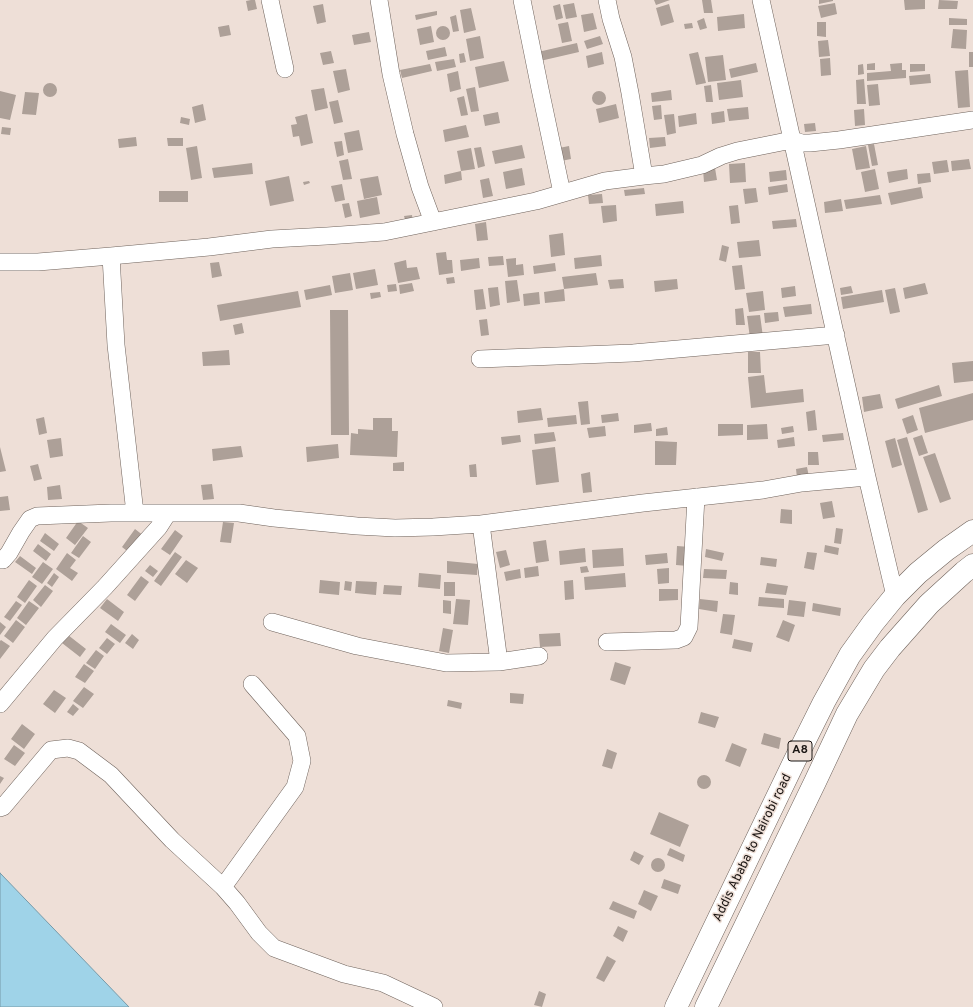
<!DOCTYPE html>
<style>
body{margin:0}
canvas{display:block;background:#eedfd7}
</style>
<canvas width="973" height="1007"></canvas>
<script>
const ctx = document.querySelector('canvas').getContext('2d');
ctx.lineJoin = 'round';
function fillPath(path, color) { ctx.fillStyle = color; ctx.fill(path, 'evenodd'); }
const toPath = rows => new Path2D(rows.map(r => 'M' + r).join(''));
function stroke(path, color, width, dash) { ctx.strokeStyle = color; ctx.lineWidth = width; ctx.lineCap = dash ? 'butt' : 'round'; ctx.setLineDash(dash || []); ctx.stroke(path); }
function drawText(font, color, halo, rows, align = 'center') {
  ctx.font = font + ' Overpass,sans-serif'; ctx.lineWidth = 3; ctx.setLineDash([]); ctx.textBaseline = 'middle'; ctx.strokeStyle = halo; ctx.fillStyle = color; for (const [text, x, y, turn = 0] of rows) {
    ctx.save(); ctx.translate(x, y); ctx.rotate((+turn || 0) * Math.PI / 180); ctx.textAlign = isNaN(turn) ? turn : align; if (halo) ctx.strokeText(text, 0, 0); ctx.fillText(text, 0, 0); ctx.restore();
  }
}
const water = toPath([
 [0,873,129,1007,0,1007,0,873]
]);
fillPath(water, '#9fd3e8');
stroke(water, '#779aa8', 1);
fillPath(toPath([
 [251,0,255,0,257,9,248,11,246,1],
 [654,0,670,0,656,5],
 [702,0,711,0,713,13,704,13],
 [819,0,833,0,833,1,819,4],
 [904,0,925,0,925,9,905,10],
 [939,0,958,1,957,9,938,9],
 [574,3,577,17,566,19,563,5],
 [835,3,837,14,821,18,818,6],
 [323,4,326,22,317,24,313,6],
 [560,4,563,18,556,20,553,6],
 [669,4,674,22,661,26,656,8],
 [471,8,476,30,464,33,460,10],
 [437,11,437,15,416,20,415,15],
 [593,13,597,29,584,32,581,15],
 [744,14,745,28,718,31,717,17],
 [456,15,459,31,453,32,450,17],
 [704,18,707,28,700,30,697,21],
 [949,18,967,19,967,25,949,25],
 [568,22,572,41,562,43,558,24],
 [817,22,826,22,826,37,817,36],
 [692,23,693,28,685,29,684,24],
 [229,25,231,35,220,37,218,27],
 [431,26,434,42,420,45,417,29],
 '436 33a7 7 0 1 1 14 0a7 7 0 1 1-14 0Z',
 [953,29,967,30,966,49,951,48],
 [369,32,371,42,354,45,352,35],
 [480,36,484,58,470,61,466,39],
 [600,36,603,44,587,49,584,41],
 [828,40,830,56,819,57,818,41],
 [577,43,579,52,540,61,538,52],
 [445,47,447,56,428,60,426,51],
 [331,51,334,63,323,65,320,53],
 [602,52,604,64,588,68,586,56],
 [698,52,706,83,696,85,689,54],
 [969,52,973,52,973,67,969,67],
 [464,53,466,62,460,63,459,54],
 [723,55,726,80,708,82,705,57],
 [830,58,831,75,821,76,820,59],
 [454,59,456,67,437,71,435,62],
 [504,61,509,81,479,88,475,67],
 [756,63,758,72,731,78,729,69],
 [875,63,875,70,867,70,867,64],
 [902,63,902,70,906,70,906,78,867,81,867,73,891,71,890,64],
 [430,64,432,71,402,78,400,70],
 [863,64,864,74,858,75,858,65],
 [910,64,925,64,925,71,910,72],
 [346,69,350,90,338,93,333,71],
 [968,70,970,107,958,108,955,71],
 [458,71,461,89,450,92,447,74],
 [930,74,931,83,910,85,909,76],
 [864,79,866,104,857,104,856,80],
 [741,80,743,97,719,100,717,83],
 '43 90a7 7 0 1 1 14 0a7 7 0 1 1-14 0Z',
 [878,84,880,105,869,106,867,85],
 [711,85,713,102,706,102,704,86],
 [475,87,479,111,471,112,466,89],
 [324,88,328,108,315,111,311,90],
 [671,90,672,100,652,102,651,93],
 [0,91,16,95,10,120,0,118],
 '592 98a7 7 0 1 1 14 0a7 7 0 1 1-14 0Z',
 [25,92,39,93,36,115,22,114],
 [464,96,468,115,461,116,457,98],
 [338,100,343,122,334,124,329,102],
 [203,104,206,120,195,123,192,107],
 [616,104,619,118,599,123,596,109],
 [661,105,662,119,654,120,652,106],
 [748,107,749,119,729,121,727,109],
 [864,109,865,125,855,126,854,110],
 [724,111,725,122,712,124,711,113],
 [498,112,500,123,485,126,483,115],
 [696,113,697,124,679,127,678,116],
 [307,114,313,143,301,146,299,136,293,137,291,125,297,124,295,117],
 [674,114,676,133,667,135,664,115],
 [181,117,190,119,189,125,180,123],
 [815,123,816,131,805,132,804,124],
 [466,125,469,137,445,142,443,130],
 [2,127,11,128,10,135,1,134],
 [359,130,363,150,348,153,344,133],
 [136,137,137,146,119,148,118,139],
 [665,137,666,146,650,148,649,138],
 [167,138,183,138,183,146,168,146],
 [342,141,344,155,337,157,334,142],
 [874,144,878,165,872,166,868,145],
 [522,145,525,158,495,164,492,151],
 [197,146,202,178,191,180,186,148],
 [569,146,571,159,561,161,559,148],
 [866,146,870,168,856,170,852,149],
 [481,147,485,166,478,168,474,148],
 [471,148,475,169,461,171,462,180,445,184,444,175,461,171,457,151],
 [348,159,352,179,343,180,339,161],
 [969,159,971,169,952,171,951,161],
 [947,160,949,172,934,174,932,162],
 [252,163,253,174,214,178,212,168],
 [745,163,746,182,730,183,729,164],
 [522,168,525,185,506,189,503,172],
 [715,168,717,180,704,182,703,170],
 [875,169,879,189,865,192,861,172],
 [907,169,908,179,889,183,887,172],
 [786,170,787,180,770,182,769,172],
 [930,173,931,182,918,184,917,174],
 [289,176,294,201,270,206,265,181],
 [378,176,382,195,364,199,360,179],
 [489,178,493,196,483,198,480,180],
 [309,181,310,183,304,185,303,182],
 [342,184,345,200,335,202,331,186],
 [787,184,788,192,769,195,768,187],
 [921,187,923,198,891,205,888,193],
 [644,188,645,194,625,196,624,190],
 [756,188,758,202,745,204,743,189],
 [159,191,188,191,188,202,159,202],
 [602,194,603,203,589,204,588,195],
 [880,195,882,204,846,209,844,200],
 [377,197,380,214,360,218,357,201],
 [841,199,843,211,825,213,824,202],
 [683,201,684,213,656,216,655,204],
 [349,203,352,216,345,218,342,204],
 [616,205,617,221,603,223,601,206],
 [738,205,740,223,731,224,729,206],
 [412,215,413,221,406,223,404,216],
 [796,219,797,227,773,229,772,221],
 [486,222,488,240,477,241,475,224],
 [563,233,565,255,551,257,549,235],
 [759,240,761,256,739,258,737,242],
 [722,245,729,247,726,262,719,260],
 [446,252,447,260,452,260,453,273,439,275,436,253],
 [601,255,602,266,575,269,574,258],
 [503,256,504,265,489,266,488,257],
 [479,258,480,268,461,271,460,260],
 [516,258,516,265,523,264,524,275,508,277,506,259],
 [406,260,407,268,417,267,420,279,398,283,394,263],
 [219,262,222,276,212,278,210,263],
 [555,263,556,271,534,274,533,266],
 [742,265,745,289,735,290,732,266],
 [375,269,378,285,356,289,353,273],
 [350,273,353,290,335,293,332,276],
 [596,273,598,285,564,289,562,277],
 [454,277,455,283,447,284,446,278],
 [623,279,624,288,610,289,608,280],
 [677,279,678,289,655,292,654,281],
 [517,280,520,301,507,303,505,281],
 [412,283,414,291,400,294,399,285],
 [925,283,928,294,905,299,903,288],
 [396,284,397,291,388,292,387,285],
 [330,285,332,295,306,300,304,290],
 [795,286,796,296,782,298,781,288],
 [851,286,853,293,841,295,840,288],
 [498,287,500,305,490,307,488,288],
 [895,288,900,312,890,314,885,290],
 [483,289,486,309,476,310,474,290],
 [564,289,565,301,545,303,544,292],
 [882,290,884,302,843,309,841,297],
 [298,291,301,307,220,321,217,305],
 [763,291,765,310,749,312,746,293],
 [380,292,381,297,371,299,370,293],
 [539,292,540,304,524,306,523,294],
 [811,304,812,314,785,317,783,307],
 [743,308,745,325,736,325,735,309],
 [330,310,348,310,349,435,331,435],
 [778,312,779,321,765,323,764,313],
 [760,315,763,337,750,338,747,316],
 [487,319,489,335,481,336,479,320],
 [242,323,244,333,235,335,233,325],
 [229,350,230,365,203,366,202,352],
 [748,352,760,352,761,373,748,373],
 [973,361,973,381,954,383,952,363],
 [764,375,766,393,803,389,804,402,751,408,748,377],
 [939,385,942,396,898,409,895,399],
 [973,393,973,420,925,433,919,408],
 [880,394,883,408,864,412,862,397],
 [588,401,590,424,581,425,578,402],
 [541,408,543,420,518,423,517,411],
 [815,410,817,430,808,431,806,412],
 [618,413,619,421,602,423,601,415],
 [576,415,577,424,548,427,547,418],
 [913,415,918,430,907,434,902,419],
 [44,417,47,433,39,435,36,419],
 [373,418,392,418,392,431,398,431,397,457,350,455,351,433,358,434,358,429,373,430],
 [651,423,652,431,634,433,634,425],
 [718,424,743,424,743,435,718,436],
 [767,424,768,439,747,440,747,425],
 [605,426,606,436,589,438,587,428],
 [793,426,794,432,782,434,781,428],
 [667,427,668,435,656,436,656,429],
 [554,432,556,441,535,444,534,434],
 [843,433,844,440,823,442,822,435],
 [520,435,521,442,502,445,501,437],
 [922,435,928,453,919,456,913,438],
 [794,437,795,446,778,448,777,440],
 [907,437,928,510,918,513,897,440],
 [61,438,63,456,50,458,47,440],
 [895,438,902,465,892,468,885,441],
 [655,441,677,442,676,465,655,465],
 [338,444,339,458,307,462,306,447],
 [241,446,243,457,213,461,212,449],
 [0,447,6,471,0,472],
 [555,447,559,482,536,485,532,450],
 [808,452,818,452,819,465,808,465],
 [935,453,951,499,940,503,923,457],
 [404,462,404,471,393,471,393,463],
 [38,464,42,479,34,481,30,466],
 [476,464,477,477,470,477,469,465],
 [807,467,809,477,797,478,796,469],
 [590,472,592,492,583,493,581,474],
 [212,484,214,499,203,500,201,485],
 [60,485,62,499,48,500,47,487],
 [8,496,10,510,0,511,0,497],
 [832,501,835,517,823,519,820,503],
 [781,509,792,510,792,524,780,523],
 [78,521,88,528,75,545,66,538],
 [223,522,234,523,231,543,220,542],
 [836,528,843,529,841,544,834,543],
 [135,529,144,536,131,554,122,547],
 [175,530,183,536,170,555,161,549],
 [45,533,59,544,54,551,40,541],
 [83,536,91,542,79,558,71,553],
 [546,540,549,561,536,563,533,542],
 [38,544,51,554,46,561,33,551],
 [825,545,839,548,838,555,824,552],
 [677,546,690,547,688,566,676,565],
 [585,548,586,562,560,565,559,551],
 [623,548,624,566,593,568,592,550],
 [706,549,724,553,722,561,705,557],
 [506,550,510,565,500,568,496,552],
 [175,552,182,557,161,586,154,581],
 [807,552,817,553,814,570,804,568],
 [67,553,76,560,70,568,78,573,72,581,56,569],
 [667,553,668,563,646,565,645,555],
 [20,556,36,568,32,574,15,562],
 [761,557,777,559,776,567,760,565],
 [186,560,198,568,187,583,175,574],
 [447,561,478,564,477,575,447,573],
 [43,562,53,569,42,584,32,577],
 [150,565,158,571,153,577,145,571],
 [538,566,539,576,525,578,524,568],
 [587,566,589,572,581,573,580,567],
 [669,568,669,583,658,584,657,569],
 [520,569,521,578,506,581,504,572],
 [704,569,727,570,726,579,703,578],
 [54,573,59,577,52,587,47,583],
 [419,573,441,575,440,589,418,587],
 [625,573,626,587,585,590,584,577],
 [141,576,149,582,135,601,127,595],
 [29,580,37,586,25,603,17,597],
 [320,580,340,582,339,595,319,593],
 [573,580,574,599,565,600,564,581],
 [345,581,352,582,351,591,344,590],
 [356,581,377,582,376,595,355,593],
 [444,582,455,582,455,596,444,596],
 [730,582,738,583,738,595,729,594],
 [767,583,788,586,786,595,765,593],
 [45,585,53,591,41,607,33,600],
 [384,585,402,586,401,595,383,594],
 [659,589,678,589,678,600,659,601],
 [759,597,784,599,784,608,758,606],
 [107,599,124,612,118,621,100,608],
 [456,599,470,600,468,625,453,624],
 [700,599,718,601,717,612,699,609],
 [443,600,451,601,451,614,443,613],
 [789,600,806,602,804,617,787,615],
 [16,601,22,605,10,621,4,617],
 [29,601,39,608,26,625,17,618],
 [813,603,841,608,840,616,812,611],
 [723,614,735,615,732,635,720,633],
 [16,620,25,627,13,643,4,636],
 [783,620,795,625,789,642,776,637],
 [0,622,6,627,0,635],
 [111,624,126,635,120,643,105,632],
 [443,628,453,630,449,653,439,651],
 [560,633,561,646,540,647,539,634],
 [132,634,139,640,133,649,125,643],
 [68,635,86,649,80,657,62,643],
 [107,638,115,644,107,654,99,648],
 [734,639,753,643,751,652,732,648],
 [1,640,10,646,0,659,0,641],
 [96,650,104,656,95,669,86,663],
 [615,662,631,667,625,685,610,680],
 [84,664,94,671,85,683,75,677],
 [84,687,94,694,83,708,73,701],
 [54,690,66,698,55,713,43,704],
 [510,693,524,694,523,704,510,703],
 [448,700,462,703,461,709,447,706],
 [73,704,79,709,73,716,67,712],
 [701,712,719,717,715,728,698,723],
 [22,724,35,734,24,749,11,739],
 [764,733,781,738,779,749,761,744],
 [732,743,747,749,740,767,725,761],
 [14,745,25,753,15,766,4,759],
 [607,749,617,753,612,769,602,766],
 '697 782a7 7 0 1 1 14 0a7 7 0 1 1-14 0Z',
 [0,776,4,778,0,784],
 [659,812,689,825,680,847,650,834],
 [670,848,685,855,683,862,667,855],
 [634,851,644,856,639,865,630,860],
 '651 865a7 7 0 1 1 14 0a7 7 0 1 1-14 0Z',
 [664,879,681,885,678,894,661,888],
 [644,890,658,896,651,911,638,904],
 [613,901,637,911,634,919,609,909],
 [618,926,628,931,623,942,613,936],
 [607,956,616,961,604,982,596,978],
 [539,991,546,994,542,1007,534,1005]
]), '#ada098');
const minor = toPath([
 [270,0,285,69],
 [379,0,391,74,405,134,420,187,433,222],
 [522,0,540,89,562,193],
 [607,0,611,19,623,57,630,93,644,176],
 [761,0,867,477,895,596],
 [111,256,116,345,135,513],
 [0,262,38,262,111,256,209,247,272,239,327,236,384,232,536,201,605,181,644,176,664,174,702,165,721,156,737,151,792,140,802,143,810,143,839,140,973,120],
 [480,359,633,353,836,335],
 [481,524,499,662,539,656],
 [0,560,3,560,9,553,21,532,30,519,37,516,111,513,239,513,274,518,357,526,395,528,433,527,481,524,643,503,763,490,802,483,867,477],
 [272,622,357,646,446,663,499,662],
 [607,642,676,640,684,637,689,627,696,497],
 [0,704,55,638,105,587,159,527,168,513],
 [0,808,3,807,51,750,68,748,79,751,111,775,172,840,223,887,237,903,259,933,274,948,344,974,383,983,434,1007],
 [223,887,295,787,302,761,297,736,252,684]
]);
const trunk = toPath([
 [676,1007,794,762,824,702,850,655,873,623,895,596,918,573,946,550,973,531],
 [706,1007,815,782,847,714,874,669,890,648,929,604,964,572,973,565]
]);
stroke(minor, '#6f635c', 18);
stroke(trunk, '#6f635c', 23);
stroke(minor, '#fff', 17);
stroke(trunk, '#fff', 22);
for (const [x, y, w] of [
 [800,751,24]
]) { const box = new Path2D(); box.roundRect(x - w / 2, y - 10, w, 20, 3); ctx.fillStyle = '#eedfd7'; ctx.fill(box); stroke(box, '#1b1614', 1); }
drawText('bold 12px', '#1b1614', null, [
 ["A8",800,751]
]);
drawText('13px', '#1b1614', '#eedfd7', [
 ["Addis Ababa to Nairobi road",753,848,-64]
]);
</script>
